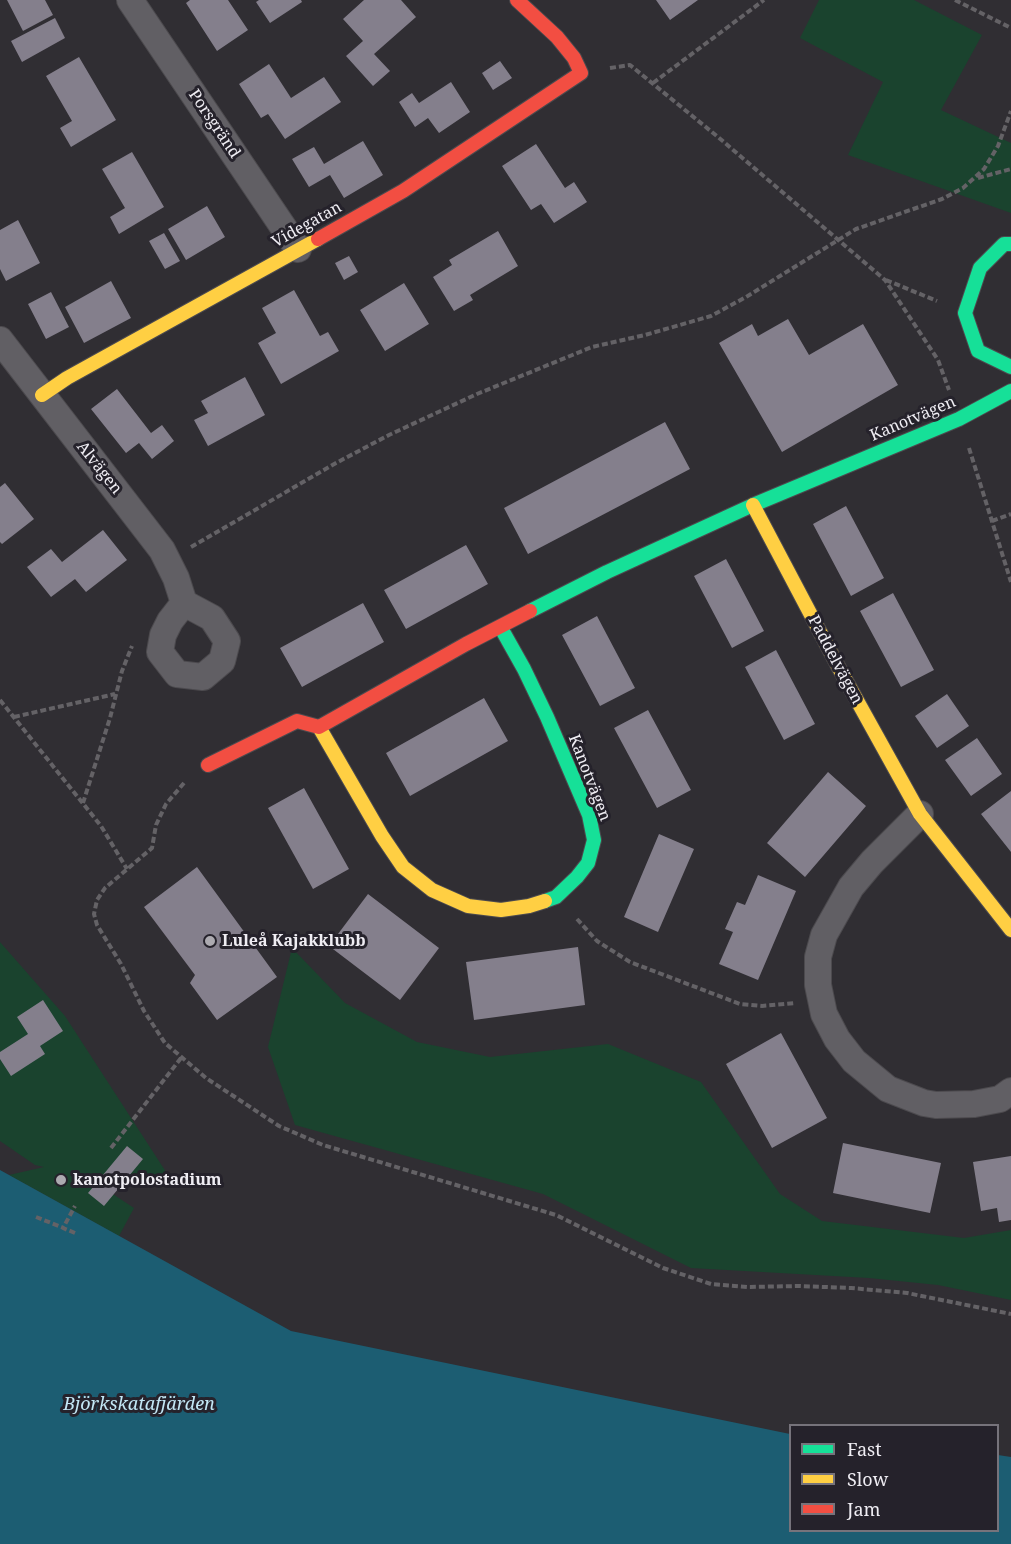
<!DOCTYPE html>
<meta charset="utf-8">
<style>
body{margin:0}
#map{position:relative;width:1011px;height:1544px;overflow:hidden;background:#302e33;font-family:"Noto Serif",serif}
canvas{display:block}
.legend{position:absolute;left:789px;top:1424px;width:210px;height:108px;box-sizing:border-box;background:#25222b;border:2px solid #76737b;margin:0;padding:8px 10px;list-style:none;font-size:18px;color:#efedf3}
.legend li{display:flex;align-items:center;gap:12px;height:30px}
.legend b{width:30px;border:2px solid #76737b}
</style>
<div id="map">
<canvas width="1011" height="1544"></canvas>
<ul class="legend">
<li><b style="height:8px;background:#16e098"></b>Fast</li>
<li><b style="height:8px;background:#ffcf43"></b>Slow</li>
<li><b style="height:8px;background:#f24e42"></b>Jam</li>
</ul>
</div>
<script>
const ctx = document.querySelector('canvas').getContext('2d');
ctx.lineJoin = 'round';
function fillPath(path, color) { ctx.fillStyle = color; ctx.fill(path, 'evenodd'); }
const toPath = rows => new Path2D(rows.map(r => 'M' + r).join(''));
function stroke(path, color, width, dash) { ctx.strokeStyle = color; ctx.lineWidth = width; ctx.lineCap = dash ? 'butt' : 'round'; ctx.setLineDash(dash || []); ctx.stroke(path); }
function drawText(font, color, halo, rows, align = 'center') {
  ctx.font = font + ' "Noto Serif",serif'; ctx.lineWidth = 6; ctx.setLineDash([]); ctx.textBaseline = 'middle'; ctx.strokeStyle = halo; ctx.fillStyle = color; for (const [text, x, y, turn = 0] of rows) {
    ctx.save(); ctx.translate(x, y); ctx.rotate((+turn || 0) * Math.PI / 180); ctx.textAlign = isNaN(turn) ? turn : align; if (halo) ctx.strokeText(text, 0, 0); ctx.fillText(text, 0, 0); ctx.restore();
  }
}
fillPath(toPath([
 [819,0,914,0,982,35,941,110,1011,143,1011,213,848,155,883,82,800,38],
 [0,942,65,1016,168,1175,119,1185,99,1185,134,1208,119,1236,9,1175,44,1167,35,1165,0,1141],
 [292,948,345,1003,417,1042,490,1057,608,1044,701,1082,780,1194,822,1221,964,1238,1011,1230,1011,1300,938,1285,869,1278,691,1268,543,1194,295,1125,268,1047]
]), '#1a432e');
fillPath(toPath([
 [0,1170,291,1331,790,1434,790,1530,998,1530,998,1455,1011,1457,1011,1544,0,1544]
]), '#1c5d72');
fillPath(toPath([
 [7,0,45,0,53,15,23,31],
 [190,0,228,0,248,30,217,51,186,3],
 [259,0,301,0,302,2,270,23,256,2],
 [364,0,401,0,416,17,374,54,390,71,373,86,346,56,363,41,343,19],
 [656,0,698,0,670,20],
 [55,18,65,38,22,62,11,41],
 [79,57,116,120,71,147,60,128,72,121,46,76],
 [500,61,512,78,493,90,482,73],
 [269,64,291,98,324,77,341,102,285,139,268,114,261,118,239,84],
 [451,82,470,112,439,133,428,118,415,127,399,102,412,93,419,103],
 [363,141,383,175,344,198,330,175,309,187,292,159,314,147,324,164],
 [536,144,565,188,574,182,587,202,554,223,541,204,531,210,502,166],
 [132,152,164,207,119,234,110,217,125,208,102,169],
 [207,206,225,237,186,260,168,229],
 [18,220,40,263,6,281,0,269,0,230],
 [498,231,518,266,470,295,473,300,454,311,433,277,452,265,449,260],
 [164,233,180,261,165,269,149,241],
 [349,256,358,272,344,280,335,263],
 [111,281,131,318,84,343,65,307],
 [404,283,429,324,385,351,360,310],
 [294,290,320,336,328,332,339,351,281,384,258,343,276,333,262,308],
 [51,292,69,327,46,339,28,304],
 [788,319,809,355,863,324,898,385,782,452,719,343,752,324,758,336],
 [245,377,265,415,208,446,194,420,208,413,201,401],
 [117,389,151,433,162,425,174,441,152,459,139,443,126,453,91,409],
 [665,422,690,469,528,554,504,508],
 [5,483,34,519,2,544,0,542,0,487],
 [846,506,884,578,851,596,813,524],
 [103,530,127,560,86,592,75,579,51,597,27,567,51,549,62,562],
 [466,545,488,584,406,629,384,590],
 [726,559,764,631,732,648,694,576],
 [893,593,934,670,901,687,860,611],
 [363,603,384,642,302,687,280,648],
 [597,616,635,688,600,706,562,635],
 [776,650,815,724,784,740,745,667],
 [947,694,969,726,937,748,915,716],
 [484,698,508,741,410,796,386,753],
 [648,710,691,790,657,808,614,728],
 [977,738,1002,774,971,796,945,760],
 [828,772,866,806,805,877,767,843],
 [304,788,349,869,313,889,268,808],
 [1011,791,1011,852,981,814],
 [659,834,694,849,658,932,624,917],
 [197,867,277,977,217,1020,190,983,195,975,144,907],
 [758,875,796,891,758,980,719,964,733,932,725,929,737,902,745,905],
 [368,894,439,948,400,1000,329,946],
 [578,947,585,1005,474,1020,466,962],
 [43,1000,63,1031,40,1046,45,1054,11,1076,0,1059,0,1052,28,1034,17,1017],
 [781,1033,827,1118,772,1148,726,1064],
 [843,1143,941,1163,930,1213,833,1193],
 [127,1146,143,1159,104,1206,88,1193],
 [1011,1156,1011,1220,999,1222,997,1208,981,1211,973,1162]
]), '#847f8c');
const street = toPath([
 [130,0,298,249],
 [0,340,162,550,176,578,184,603,212,618,227,641,222,661,203,677,177,674,160,652,163,635,170,621,184,603],
 [920,814,872,862,851,887,824,935,818,957,818,985,824,1014,837,1039,854,1061,888,1089,924,1103,936,1105,974,1104,1000,1099,1011,1091]
]);
const fast = toPath([
 [1011,244,1004,244,980,268,965,313,978,351,1011,367],
 [530,611,607,572,753,505,959,419,1011,391],
 [501,628,524,669,547,717,589,815,594,840,588,863,577,877,556,897,545,901]
]);
const slow = toPath([
 [42,395,67,378,318,239],
 [753,505,839,668,920,814,1011,930],
 [319,727,382,836,403,867,432,890,468,906,501,910,529,906,545,901]
]);
const jam = toPath([
 [318,239,403,191,581,73,574,58,557,37,517,0],
 [208,765,297,721,319,727,466,644,530,611]
]);
stroke(street, '#4c4a4e', 28);
stroke(fast, '#4c4a4e', 16);
stroke(slow, '#4c4a4e', 16);
stroke(jam, '#4c4a4e', 16);
stroke(toPath([
 [955,0,1011,28],
 [610,68,630,65,718,137,885,280,938,360,949,390],
 [653,83,764,0],
 [978,178,1011,169],
 [886,280,937,301],
 [969,448,1011,582],
 [992,521,1011,514],
 [191,547,336,463,389,435,477,394,592,347,645,335,711,316,746,297,856,229,942,199,963,188,984,169,998,146,1011,111],
 [0,700,101,826,127,869],
 [14,717,115,694],
 [184,783,166,804,156,825,152,848,105,888,97,900,94,914,97,925,121,964,144,1011,165,1043,206,1078,279,1126,323,1145,556,1215,663,1268,711,1284,748,1287,799,1286,851,1288,907,1293,1011,1314],
 [83,803,110,718,122,671,132,646],
 [577,919,597,941,630,962,740,1004,762,1006,795,1003],
 [111,1148,181,1058],
 [36,1217,64,1228],
 [75,1233,63,1228,75,1206]
]), '#646266', 4, [6, 3]);
stroke(street, '#615f64', 26);
stroke(fast, '#16e098', 14);
stroke(slow, '#ffcf43', 14);
stroke(jam, '#f24e42', 14);
for (const [x, y, r, color] of [
 [210,941,6,"#acaab0"],
 [61,1180,6,"#acaab0"]
]) { const dot = new Path2D(); dot.arc(x, y, r, 0, 2 * Math.PI); ctx.fillStyle = color; ctx.fill(dot); stroke(dot, '#25222b', 2); }
drawText('16px', '#efedf3', '#25222b', [
 ["Porsgränd",214,124,56],
 ["Videgatan",307,225,-29],
 ["Kanotvägen",913,419,-23],
 ["Alvägen",99,468,52],
 ["Paddelvägen",835,660,62],
 ["Kanotvägen",589,778,69]
]);
drawText('bold 16px', '#efedf3', '#25222b', [
 ["Luleå Kajakklubb",222,941],
 ["kanotpolostadium",73,1180]
], 'left');
drawText('italic 18px', '#c3e7f5', '#25222b', [
 ["Björkskatafjärden",139,1405]
]);
</script>
